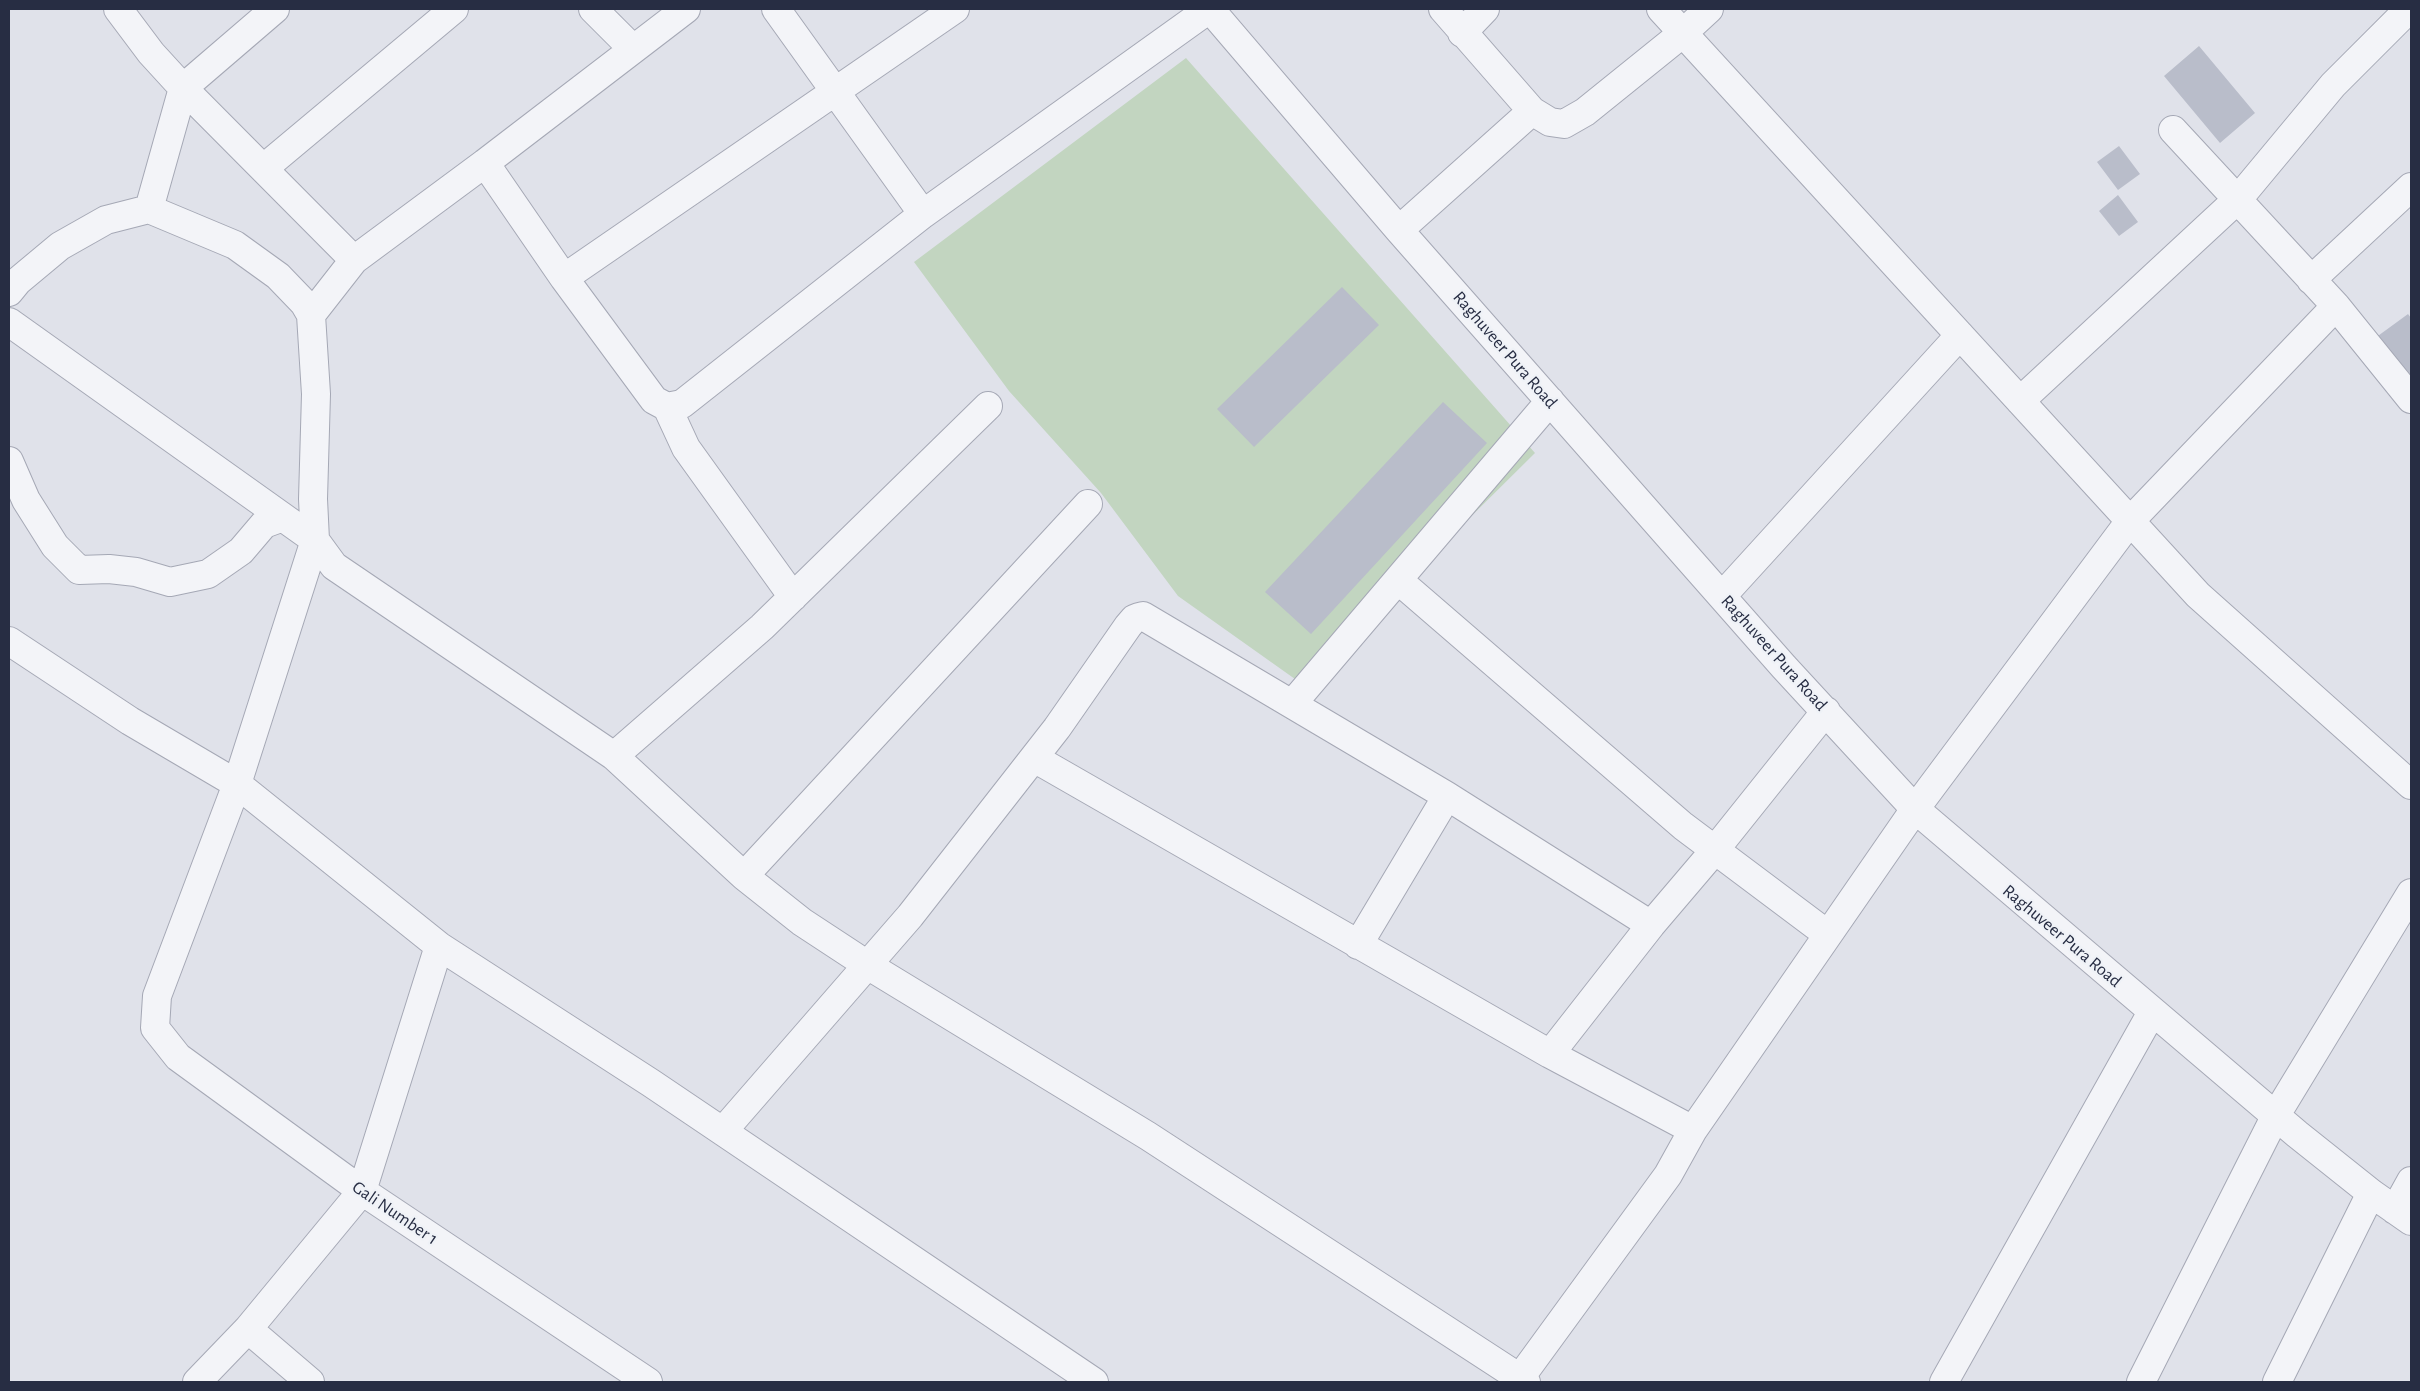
<!DOCTYPE html>
<style>
body{margin:0}
#map{position:relative;width:2420px;height:1391px;overflow:hidden;background:#e0e2ea;font-family:"Alegreya Sans",sans-serif}
canvas{display:block}
.frame{position:absolute;inset:0;border:10px solid #272d43;pointer-events:none}
</style>
<div id="map">
<canvas width="2420" height="1391"></canvas>
<div class="frame"></div>
</div>
<script>
const ctx = document.querySelector('canvas').getContext('2d');
ctx.lineJoin = 'round';
function fillPath(path, color) { ctx.fillStyle = color; ctx.fill(path, 'evenodd'); }
const toPath = rows => new Path2D(rows.map(r => 'M' + r).join(''));
function stroke(path, color, width, dash) { ctx.strokeStyle = color; ctx.lineWidth = width; ctx.lineCap = dash ? 'butt' : 'round'; ctx.setLineDash(dash || []); ctx.stroke(path); }
function drawText(font, color, halo, rows, align = 'center') {
  ctx.font = font + ' "Alegreya Sans",sans-serif'; ctx.lineWidth = 4.5; ctx.setLineDash([]); ctx.textBaseline = 'middle'; ctx.strokeStyle = halo; ctx.fillStyle = color; for (const [text, x, y, turn = 0] of rows) {
    ctx.save(); ctx.translate(x, y); ctx.rotate((+turn || 0) * Math.PI / 180); ctx.textAlign = isNaN(turn) ? turn : align; if (halo) ctx.strokeText(text, 0, 0); ctx.fillText(text, 0, 0); ctx.restore();
  }
}
fillPath(toPath([
 [1186,58,1535,453,1302,684,1178,596,1101,493,1009,391,914,262]
]), '#c2d5c0');
fillPath(toPath([
 [2199,46,2255,113,2220,143,2164,76],
 [2119,146,2140,174,2118,190,2097,162],
 [2118,195,2138,222,2119,236,2099,211],
 [1342,287,1379,325,1254,447,1217,409],
 [2408,314,2411,318,2411,386,2371,341],
 [1443,402,1487,443,1311,634,1265,592]
]), '#b9bdca');
const minor = toPath([
 [118,9,151,53,183,88,149,209],
 [275,9,183,88,354,260],
 [593,9,633,49],
 [1210,9,1399,230,1784,667,1915,809,2297,1134,2371,1193,2411,1221],
 [1443,9,1532,111,1550,122,1564,124,1585,112,1683,33,1709,9],
 [1661,9,2198,595,2411,785],
 [1462,33,1485,9],
 [2173,130,2336,306,2411,399],
 [485,163,686,9],
 [264,168,454,9],
 [923,214,1209,9],
 [1399,230,1532,111],
 [564,278,654,400,667,407,682,404,923,214,776,9],
 [2311,280,2411,187],
 [9,292,18,281,60,246,106,220,149,209,235,245,278,276,304,303,311,315,316,394,313,499,315,540,334,566,614,756,744,876,802,922,869,966,1148,1136,1526,1382],
 [311,315,354,260,485,163,564,278,955,9],
 [9,322,315,540,237,784,157,996,155,1028,178,1057,362,1191,648,1382],
 [2020,401,2239,198,2333,85,2409,9],
 [667,407,686,448,793,597],
 [9,461,26,500,55,546,79,570,109,569,136,572,170,582,208,574,241,551,264,524,283,517],
 [1398,580,1683,826,1827,934],
 [1722,596,1960,335],
 [9,641,130,721,237,784,439,946,651,1083,1094,1382],
 [1293,703,1550,401],
 [614,756,762,627,988,406],
 [1034,758,1550,1054,1693,1130],
 [1447,796,1651,925],
 [744,876,1088,504],
 [1550,1054,1651,925,1714,851,1826,711],
 [723,1131,910,916,1057,728,1128,626,1134,619,1139,617,1143,616,1447,796,1358,945],
 [2395,1210,2411,1181],
 [248,1329,310,1382],
 [197,1382,248,1329,362,1191,439,946],
 [1517,1382,1668,1175,1693,1130,1915,809,2130,521,2336,306],
 [1944,1382,2152,1012],
 [2141,1382,2276,1115,2411,893],
 [2277,1382,2371,1193]
]);
stroke(minor, '#a5a8b5', 30);
stroke(minor, '#f3f4f8', 28);
drawText('18px', '#272d43', '#eff2f7', [
 ["Raghuveer Pura Road",1505,350,49],
 ["Raghuveer Pura Road",1774,653,48],
 ["Raghuveer Pura Road",2062,936,40],
 ["Gali Number 1",395,1213,34]
]);
</script>
